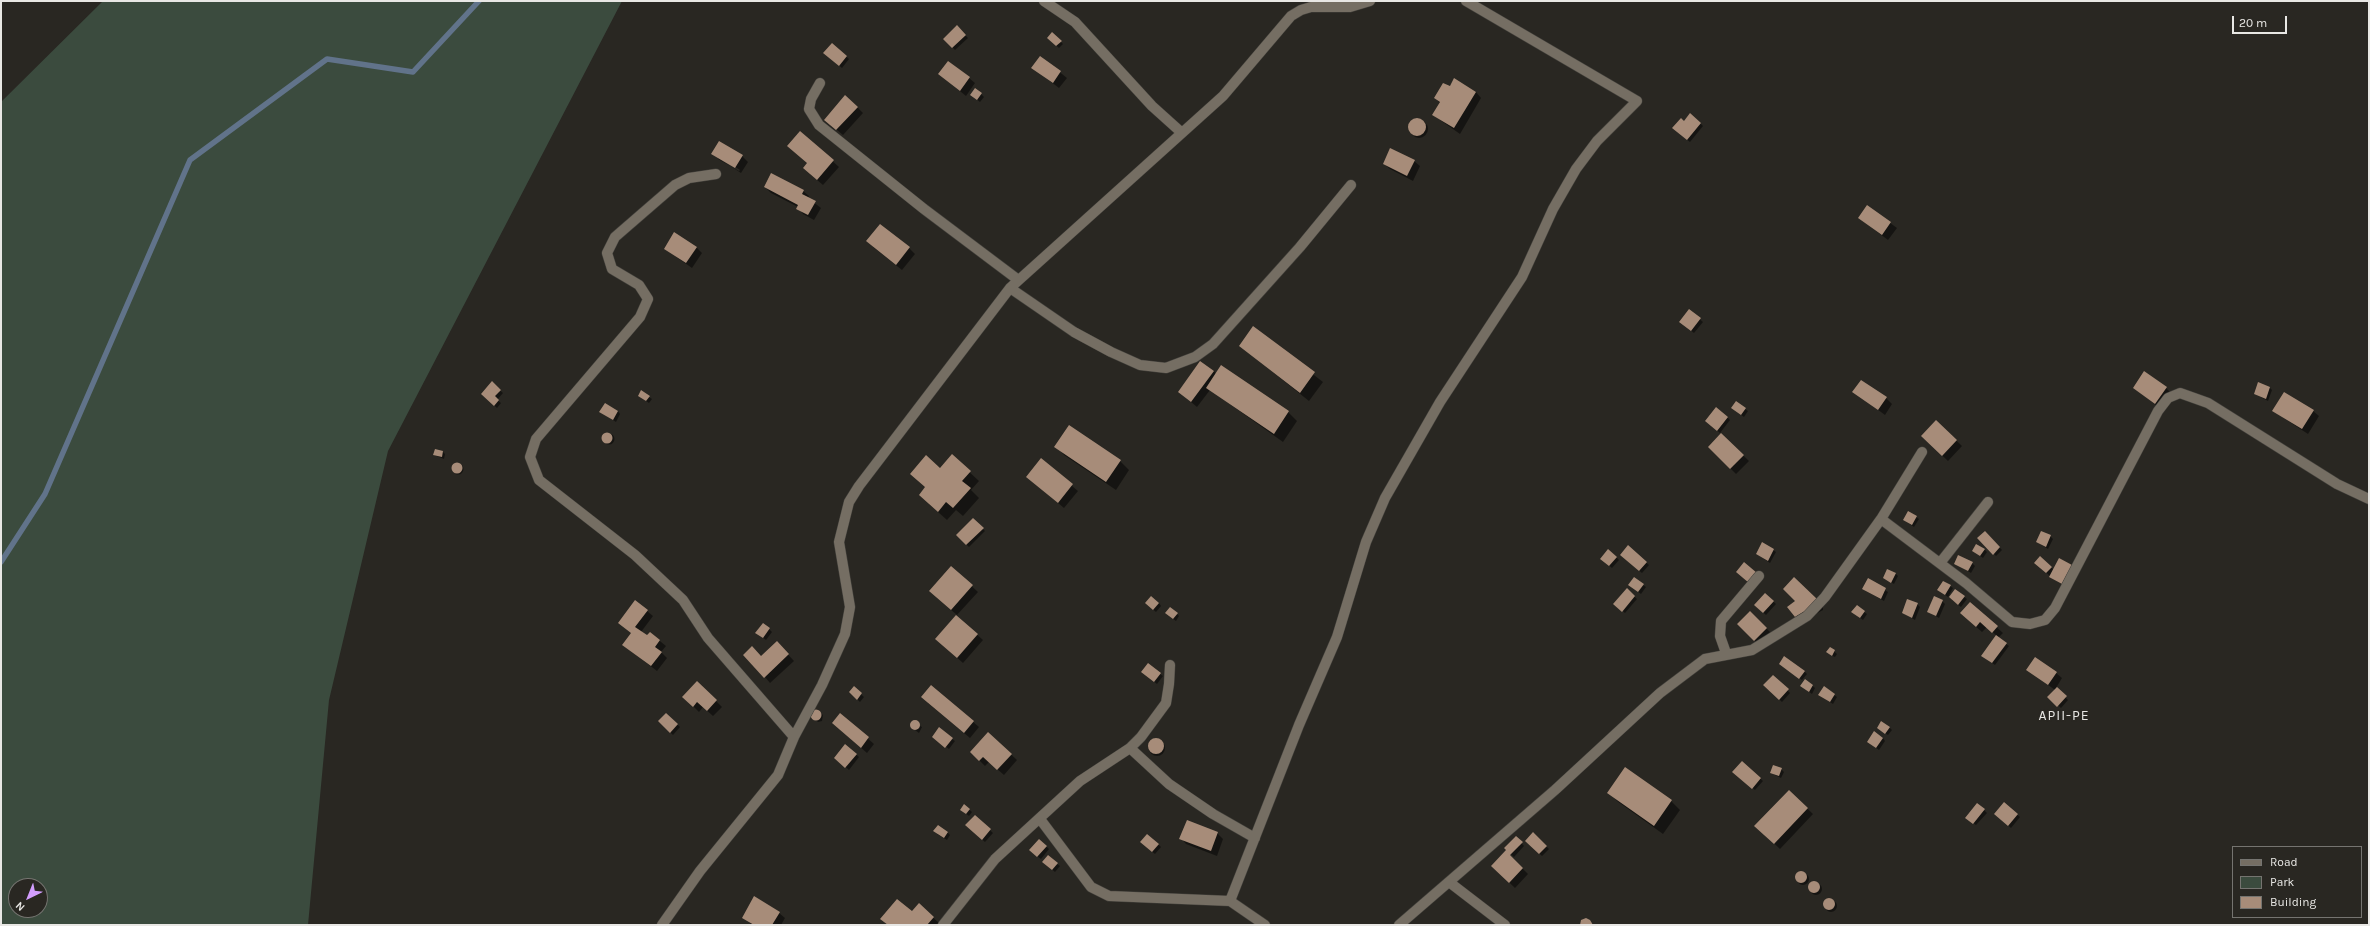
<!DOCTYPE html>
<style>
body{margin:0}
#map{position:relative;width:2370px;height:926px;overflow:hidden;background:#292722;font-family:Karla,sans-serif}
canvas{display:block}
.frame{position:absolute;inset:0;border:2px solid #e8e7e4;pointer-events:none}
.legend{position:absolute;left:2232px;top:846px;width:130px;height:72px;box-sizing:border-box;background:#292722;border:1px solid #757470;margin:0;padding:5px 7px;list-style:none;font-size:12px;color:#e8e7e4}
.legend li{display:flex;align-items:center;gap:8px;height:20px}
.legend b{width:20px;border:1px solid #757470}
.north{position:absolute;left:8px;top:878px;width:40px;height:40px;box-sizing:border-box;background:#292722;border:1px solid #757470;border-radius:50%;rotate:223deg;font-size:11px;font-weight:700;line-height:16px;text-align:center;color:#e8e7e4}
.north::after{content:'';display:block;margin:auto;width:14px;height:18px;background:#d29dfd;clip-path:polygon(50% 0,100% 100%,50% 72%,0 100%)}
.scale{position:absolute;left:2232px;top:16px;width:55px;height:18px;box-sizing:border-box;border:2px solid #e8e7e4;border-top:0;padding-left:5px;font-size:12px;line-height:14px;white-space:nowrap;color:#e8e7e4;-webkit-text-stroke:3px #292722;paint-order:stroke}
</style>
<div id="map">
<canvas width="2370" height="926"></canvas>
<div class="frame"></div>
<ul class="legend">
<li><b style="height:5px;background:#756e63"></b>Road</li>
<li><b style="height:11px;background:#3b4b3e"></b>Park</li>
<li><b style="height:11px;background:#a78c79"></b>Building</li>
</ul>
<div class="north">N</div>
<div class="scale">20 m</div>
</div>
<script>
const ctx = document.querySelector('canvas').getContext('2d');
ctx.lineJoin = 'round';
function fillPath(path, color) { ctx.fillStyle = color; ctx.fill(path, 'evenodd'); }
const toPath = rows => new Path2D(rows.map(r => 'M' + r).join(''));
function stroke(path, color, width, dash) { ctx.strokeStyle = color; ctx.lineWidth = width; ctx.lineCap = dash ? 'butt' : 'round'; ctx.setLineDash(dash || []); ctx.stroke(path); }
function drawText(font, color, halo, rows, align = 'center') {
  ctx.font = font + ' Karla,sans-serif'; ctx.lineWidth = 4; ctx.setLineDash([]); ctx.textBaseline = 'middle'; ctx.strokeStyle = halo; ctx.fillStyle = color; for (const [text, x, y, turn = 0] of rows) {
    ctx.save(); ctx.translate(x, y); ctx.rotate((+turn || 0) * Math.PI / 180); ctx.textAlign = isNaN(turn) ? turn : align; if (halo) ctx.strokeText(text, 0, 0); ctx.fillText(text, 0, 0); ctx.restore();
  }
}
fillPath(toPath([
 [103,1,622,1,388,451,329,700,308,925,1,925,1,102],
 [16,886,40,886,40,910,16,910]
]), '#3b4b3e');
fillPath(toPath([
 [957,27,968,38,955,50,945,39],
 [1052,33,1063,44,1059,48,1048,38],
 [832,44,849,59,842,68,825,53],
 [1041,57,1067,78,1059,88,1033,68],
 [939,74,969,78,975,83,966,96],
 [1450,88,1476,92,1481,98,1460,134,1433,115,1440,103,1435,98],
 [976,89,984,97,980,102,974,97],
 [857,107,863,113,843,135,831,125],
 '1410 129a9 9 0 1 1 18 0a9 9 0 1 1-18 0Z',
 [1684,122,1700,123,1703,126,1690,142,1676,131],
 [800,132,839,167,823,185,810,174],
 [712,154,742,156,748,162,741,173],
 [718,156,740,170,739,171,718,159],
 [1414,161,1420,166,1413,181,1390,169,1384,164],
 [765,187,803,191,809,196,808,198,821,208,814,220,803,214,798,207,771,193],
 [1867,206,1897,228,1888,240,1859,218],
 [696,247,702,253,692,268,665,249],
 [873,247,909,248,915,254,902,270],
 [1690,311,1703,322,1694,333,1683,324],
 [1253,328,1323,382,1309,401,1240,346],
 [1222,366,1288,412,1297,421,1283,442,1210,390,1197,407,1179,392,1214,371,1216,374],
 [492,383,503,393,497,400,501,403,497,408,482,394],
 [2269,387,2272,390,2268,401,2255,394],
 [2134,388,2166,388,2172,394,2161,409],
 [1854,392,1886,398,1892,404,1885,415],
 [639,396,649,397,652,399,649,403],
 [1717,408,1730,420,1720,433,1709,423],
 [1732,408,1745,409,1748,411,1744,417],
 [618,411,620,414,616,422,601,412],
 [2273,411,2313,411,2319,416,2308,434],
 [1936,421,1962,446,1948,461,1922,436],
 [1069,426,1120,461,1129,470,1116,490,1064,455,1056,446],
 '603.5 439a5.5 5.5 0 1 1 11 0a5.5 5.5 0 1 1-11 0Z',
 [1721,434,1749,461,1736,474,1709,447],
 [443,452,445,454,444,459,434,455],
 [952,456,979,481,971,490,979,498,963,516,956,510,947,520,929,504,940,469],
 [1041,460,1078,491,1064,508,1033,482],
 '452.5 469a5.5 5.5 0 1 1 11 0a5.5 5.5 0 1 1-11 0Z',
 [1916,517,1919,519,1914,527,1904,520],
 [973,519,985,531,969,547,957,535],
 [1985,532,2002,550,1996,556,1978,538],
 [2050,536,2053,539,2048,549,2037,542],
 [1628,547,1649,565,1642,573,1624,558],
 [1984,549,1987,552,1983,558,1976,553],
 [1773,550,1776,552,1770,563,1757,554],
 [1616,557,1619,560,1612,568,1604,561],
 [2041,557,2054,570,2065,586,2053,579,2036,563],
 [1955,563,1972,563,1975,566,1971,573],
 [951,567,978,592,956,616,983,640,963,663,936,639,957,615,936,597],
 [1896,574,1898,576,1894,584,1884,578],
 [1868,580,1888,592,1884,601,1866,591],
 [1643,585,1646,587,1641,594,1632,587],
 [1950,586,1953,588,1948,597,1939,590],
 [1627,590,1637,599,1625,613,1615,604],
 [1765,594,1776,604,1766,615,1755,605],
 [1964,597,1967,599,1961,607,1952,600],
 [1942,601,1945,604,1939,618,1928,611],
 [1159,603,1161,606,1156,612,1149,606],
 [1970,603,2003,633,1998,638,2009,646,1995,665,1985,658,1997,636,1987,627,1982,632,1967,619],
 [1917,604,1920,607,1915,620,1903,613],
 [1823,606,1823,610,1801,622,1789,607],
 [647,611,653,616,641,632,647,637,650,633,666,646,661,652,667,658,657,671,623,645,632,633,625,628],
 [1750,612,1772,634,1760,646,1738,624],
 [1864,612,1867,614,1863,620,1855,614],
 [1177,614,1179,616,1176,621,1169,616],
 [769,629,772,632,766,640,757,633],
 [782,648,794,661,770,683,765,677],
 [1830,648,1837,654,1835,657,1830,655],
 [1782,666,1804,671,1807,674,1802,680],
 [2028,670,2056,673,2062,678,2056,688,2068,700,2061,708,2049,697,2055,690],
 [1145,674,1160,674,1163,676,1157,684],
 [1773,676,1790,693,1782,702,1764,685],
 [1805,680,1815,688,1812,694,1804,688],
 [697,682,722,707,713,716,703,707,699,712,684,697],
 [932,687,979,727,970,738,928,703],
 [854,688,864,697,860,702,850,692],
 [1824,688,1837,697,1833,704,1822,697],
 [817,710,823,715,822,721,818,722,813,717,813,712],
 [666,714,680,727,673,735,659,721],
 [840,714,874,744,867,753,833,723],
 [913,722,922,727,919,733,911,727],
 [1889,727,1892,730,1888,735,1880,730],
 [988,733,1017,760,1004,775,989,762,985,766,971,752],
 [1883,738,1885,741,1879,750,1871,744],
 [936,739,952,739,955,741,949,749],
 '1149 748a8 8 0 1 1 16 0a8 8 0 1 1-16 0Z',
 [845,745,859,757,849,770,838,760],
 [1742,763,1763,781,1755,790,1735,773],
 [1781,769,1784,772,1781,778,1771,773],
 [1789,791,1813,814,1780,849,1756,826],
 [1609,792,1671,801,1680,810,1663,834,1617,801],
 [2004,804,2020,817,2011,828,1998,817],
 [964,805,972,812,969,816,964,812],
 [1984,810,1987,813,1976,825,1969,820],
 [975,816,993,833,985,842,966,825],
 [947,832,950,835,947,840,937,834],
 [1217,833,1223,839,1217,856,1186,844,1181,838],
 [1533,834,1549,849,1542,856,1526,841],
 [1516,837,1524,846,1514,857,1505,848],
 [1039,840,1049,849,1041,859,1033,853],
 [1158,844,1161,847,1155,854,1144,845],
 [1506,852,1528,874,1515,888,1492,866],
 [1046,864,1057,864,1060,866,1055,872],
 '1797 879a6 6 0 1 1 12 0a6 6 0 1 1-12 0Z',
 '1810 889a6 6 0 1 1 12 0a6 6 0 1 1-12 0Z',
 '1825 906a6 6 0 1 1 12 0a6 6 0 1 1-12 0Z',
 [919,905,939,923,938,925,888,925,912,913],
 [779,913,785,918,781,925,752,925,743,917]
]), '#0007');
stroke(toPath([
 [1,562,45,494,190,160,327,59,413,72,479,1]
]), '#61738a', 5.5);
fillPath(toPath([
 [957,25,966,35,952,48,943,39],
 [1052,32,1062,41,1056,46,1047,38],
 [832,43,847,56,839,66,823,53],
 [1040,56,1061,71,1053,83,1031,68],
 [948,61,970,77,960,91,938,74],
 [1454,78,1476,92,1454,128,1432,115,1440,102,1434,98,1443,83,1450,86],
 [975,88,982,93,977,100,970,95],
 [845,95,858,107,836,130,824,120],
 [1690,113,1701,123,1687,140,1672,128,1681,118,1684,121],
 '1408 127a9 9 0 1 1 18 0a9 9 0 1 1-18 0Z',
 [800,131,834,160,817,180,803,168,807,163,787,146],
 [719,141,743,155,735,168,711,154],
 [1390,148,1415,160,1407,176,1383,164],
 [771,173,804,190,802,194,816,201,808,215,796,209,798,205,764,187],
 [1867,205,1891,222,1882,235,1858,218],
 [880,224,910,247,896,265,866,241],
 [674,232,697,247,686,263,664,249],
 [1689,309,1701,318,1691,331,1679,322],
 [1253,326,1315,372,1300,393,1239,346],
 [1200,361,1214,371,1191,402,1178,392],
 [1221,365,1289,411,1274,434,1206,388],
 [2144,371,2167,387,2155,404,2133,388],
 [1861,380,1887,397,1878,410,1852,392],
 [492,381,501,390,495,396,499,400,494,406,481,394],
 [2258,382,2270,387,2266,399,2254,394],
 [641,390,650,396,646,401,638,396],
 [2284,392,2314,410,2302,429,2272,411],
 [1736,401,1746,408,1741,415,1731,408],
 [605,403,618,411,613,420,599,412],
 [1716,407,1728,417,1717,431,1705,421],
 [1936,420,1957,440,1942,456,1921,436],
 [1069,425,1121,460,1106,482,1054,447],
 '601.5 438a5.5 5.5 0 1 1 11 0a5.5 5.5 0 1 1-11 0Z',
 [1721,433,1744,455,1730,469,1708,447],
 [435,449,443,451,442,457,433,455],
 [952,454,971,471,962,481,971,488,953,508,946,502,938,512,919,495,925,487,910,474,926,455,940,468],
 [1041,458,1073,484,1058,503,1026,477],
 '451.5 468a5.5 5.5 0 1 1 11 0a5.5 5.5 0 1 1-11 0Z',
 [1908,511,1917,516,1912,525,1903,520],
 [973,518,984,528,966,545,956,535],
 [1985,531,2000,547,1993,555,1977,538],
 [2041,531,2051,535,2046,547,2036,542],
 [1762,542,1774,549,1768,561,1756,554],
 [1976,544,1985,549,1980,556,1972,551],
 [1628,545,1647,562,1639,571,1620,555],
 [1608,549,1617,557,1609,566,1600,559],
 [1958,555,1973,562,1968,571,1954,564],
 [2040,556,2052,567,2046,573,2034,563],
 [2059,558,2072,565,2062,584,2049,577],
 [1744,562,1757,573,1749,583,1736,572],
 [951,566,973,585,951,610,929,591],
 [1887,569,1896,573,1891,583,1883,578],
 [1634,577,1644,584,1638,592,1628,585],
 [1794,577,1817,599,1817,604,1795,617,1787,607,1795,601,1783,589],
 [1868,578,1886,588,1881,599,1862,589],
 [1943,581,1951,585,1945,595,1937,590],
 [1627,588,1635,596,1622,612,1613,604],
 [1955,589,1965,596,1958,605,1949,597],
 [1765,593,1774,601,1763,613,1754,605],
 [1151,596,1159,603,1153,610,1145,603],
 [1934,596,1943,600,1936,616,1927,612],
 [1907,599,1918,603,1912,618,1902,613],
 [635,600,648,610,635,627,647,635,650,632,660,640,655,647,662,652,651,666,622,645,631,633,618,623],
 [1970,602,1998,626,1992,633,1980,622,1976,627,1960,613],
 [1857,605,1865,611,1860,618,1851,612],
 [1170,607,1178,613,1173,619,1165,613],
 [1750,611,1767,628,1754,641,1737,624],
 [956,615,978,634,957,658,935,639],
 [763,623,770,628,763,638,755,633],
 [1996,635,2007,643,1992,663,1981,656],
 [777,641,789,654,764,678,743,655,752,646,761,656],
 [1830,647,1835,650,1832,656,1826,652],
 [1784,656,1805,671,1799,679,1779,664],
 [2035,657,2057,672,2048,685,2026,670],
 [1148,663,1161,673,1154,682,1141,672],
 [1773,675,1789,689,1779,700,1763,685],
 [1805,679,1813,685,1809,692,1800,686],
 [697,681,717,700,707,711,697,702,693,707,682,697],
 [931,685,974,721,964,733,921,697],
 [854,686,862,693,857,700,849,692],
 [1824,686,1835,694,1830,702,1818,695],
 [2057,687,2067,696,2057,707,2047,697],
 '810.5 715a5.5 5.5 0 1 1 11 0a5.5 5.5 0 1 1-11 0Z',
 [666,713,678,724,670,733,658,721],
 [840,713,869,737,861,748,832,723],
 '910 725a5 5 0 1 1 10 0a5 5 0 1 1-10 0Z',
 [1881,721,1890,727,1885,734,1877,728],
 [939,727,953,738,945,748,932,737],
 [1874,731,1883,738,1876,748,1867,742],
 [988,732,1012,754,997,770,983,757,979,761,970,752],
 '1148 746a8 8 0 1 1 16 0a8 8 0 1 1-16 0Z',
 [845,744,857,754,845,768,834,758],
 [1742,761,1761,778,1752,789,1732,772],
 [1773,765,1782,768,1779,776,1770,773],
 [1625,767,1672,800,1654,826,1607,793],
 [1789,790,1808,808,1774,844,1754,826],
 [2004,802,2018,814,2008,826,1994,814],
 [1977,803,1985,809,1973,824,1965,818],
 [964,804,970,809,966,814,960,810],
 [975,815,991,829,982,840,965,825],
 [1187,820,1218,832,1211,851,1179,839],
 [938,825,948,832,944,838,933,831],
 [1533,832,1547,846,1539,854,1525,841],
 [1147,834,1159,844,1152,852,1140,842],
 [1516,836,1523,842,1510,855,1523,868,1509,883,1491,866,1506,850,1504,848],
 [1039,839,1047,846,1037,857,1029,850],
 [1048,855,1058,863,1052,870,1042,862],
 '1795 877a6 6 0 1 1 12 0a6 6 0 1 1-12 0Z',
 '1808 887a6 6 0 1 1 12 0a6 6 0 1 1-12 0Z',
 [754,896,780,912,772,925,754,925,742,918],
 '1823 904a6 6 0 1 1 12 0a6 6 0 1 1-12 0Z',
 [897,899,912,911,919,903,934,917,927,925,888,925,880,919],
 [1586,918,1590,920,1593,925,1580,925,1581,920]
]), '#a78c79');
const minor = toPath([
 [1044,1,1075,22,1152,106,1182,133],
 [820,83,811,99,809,109,819,125,924,209,1017,279],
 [716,174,689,178,675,185,615,237,607,253,612,269,639,285,648,299,640,317,536,439,530,457,539,480,635,555,683,600,708,638,794,737],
 [1010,288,1074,332,1111,352,1140,365,1166,368,1195,357,1213,344,1300,247,1351,185],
 [1881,519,1922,452],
 [1940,563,1988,502],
 [1726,653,1720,636,1721,621,1759,576],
 [1130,748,1169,784,1213,814,1255,838],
 [1040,819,1091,887,1109,896,1230,901,1265,925],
 [1449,882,1505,925],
 [1230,901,1299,725,1337,637,1366,542,1385,498,1440,402,1522,277,1553,209,1576,169,1597,141,1637,101,1466,1],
 [662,925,700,871,778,775,794,737,822,685,845,634,850,607,839,542,849,502,859,486,1010,288,1223,96,1291,16,1301,10,1311,7,1350,7,1370,1],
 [943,925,995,859,1080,781,1130,748,1141,737,1166,703,1169,684,1170,665],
 [1399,925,1555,790,1660,693,1705,659,1752,650,1807,616,1825,597,1881,519,1966,583,2012,622,2030,624,2045,620,2055,608,2158,411,2168,398,2180,393,2208,403,2337,484,2369,499]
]);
stroke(minor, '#44423d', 11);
stroke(minor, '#756e63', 10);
ctx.letterSpacing = '1px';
drawText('14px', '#e8e7e4', '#292722', [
 ["APII-PE",2064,716]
]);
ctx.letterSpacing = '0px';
</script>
